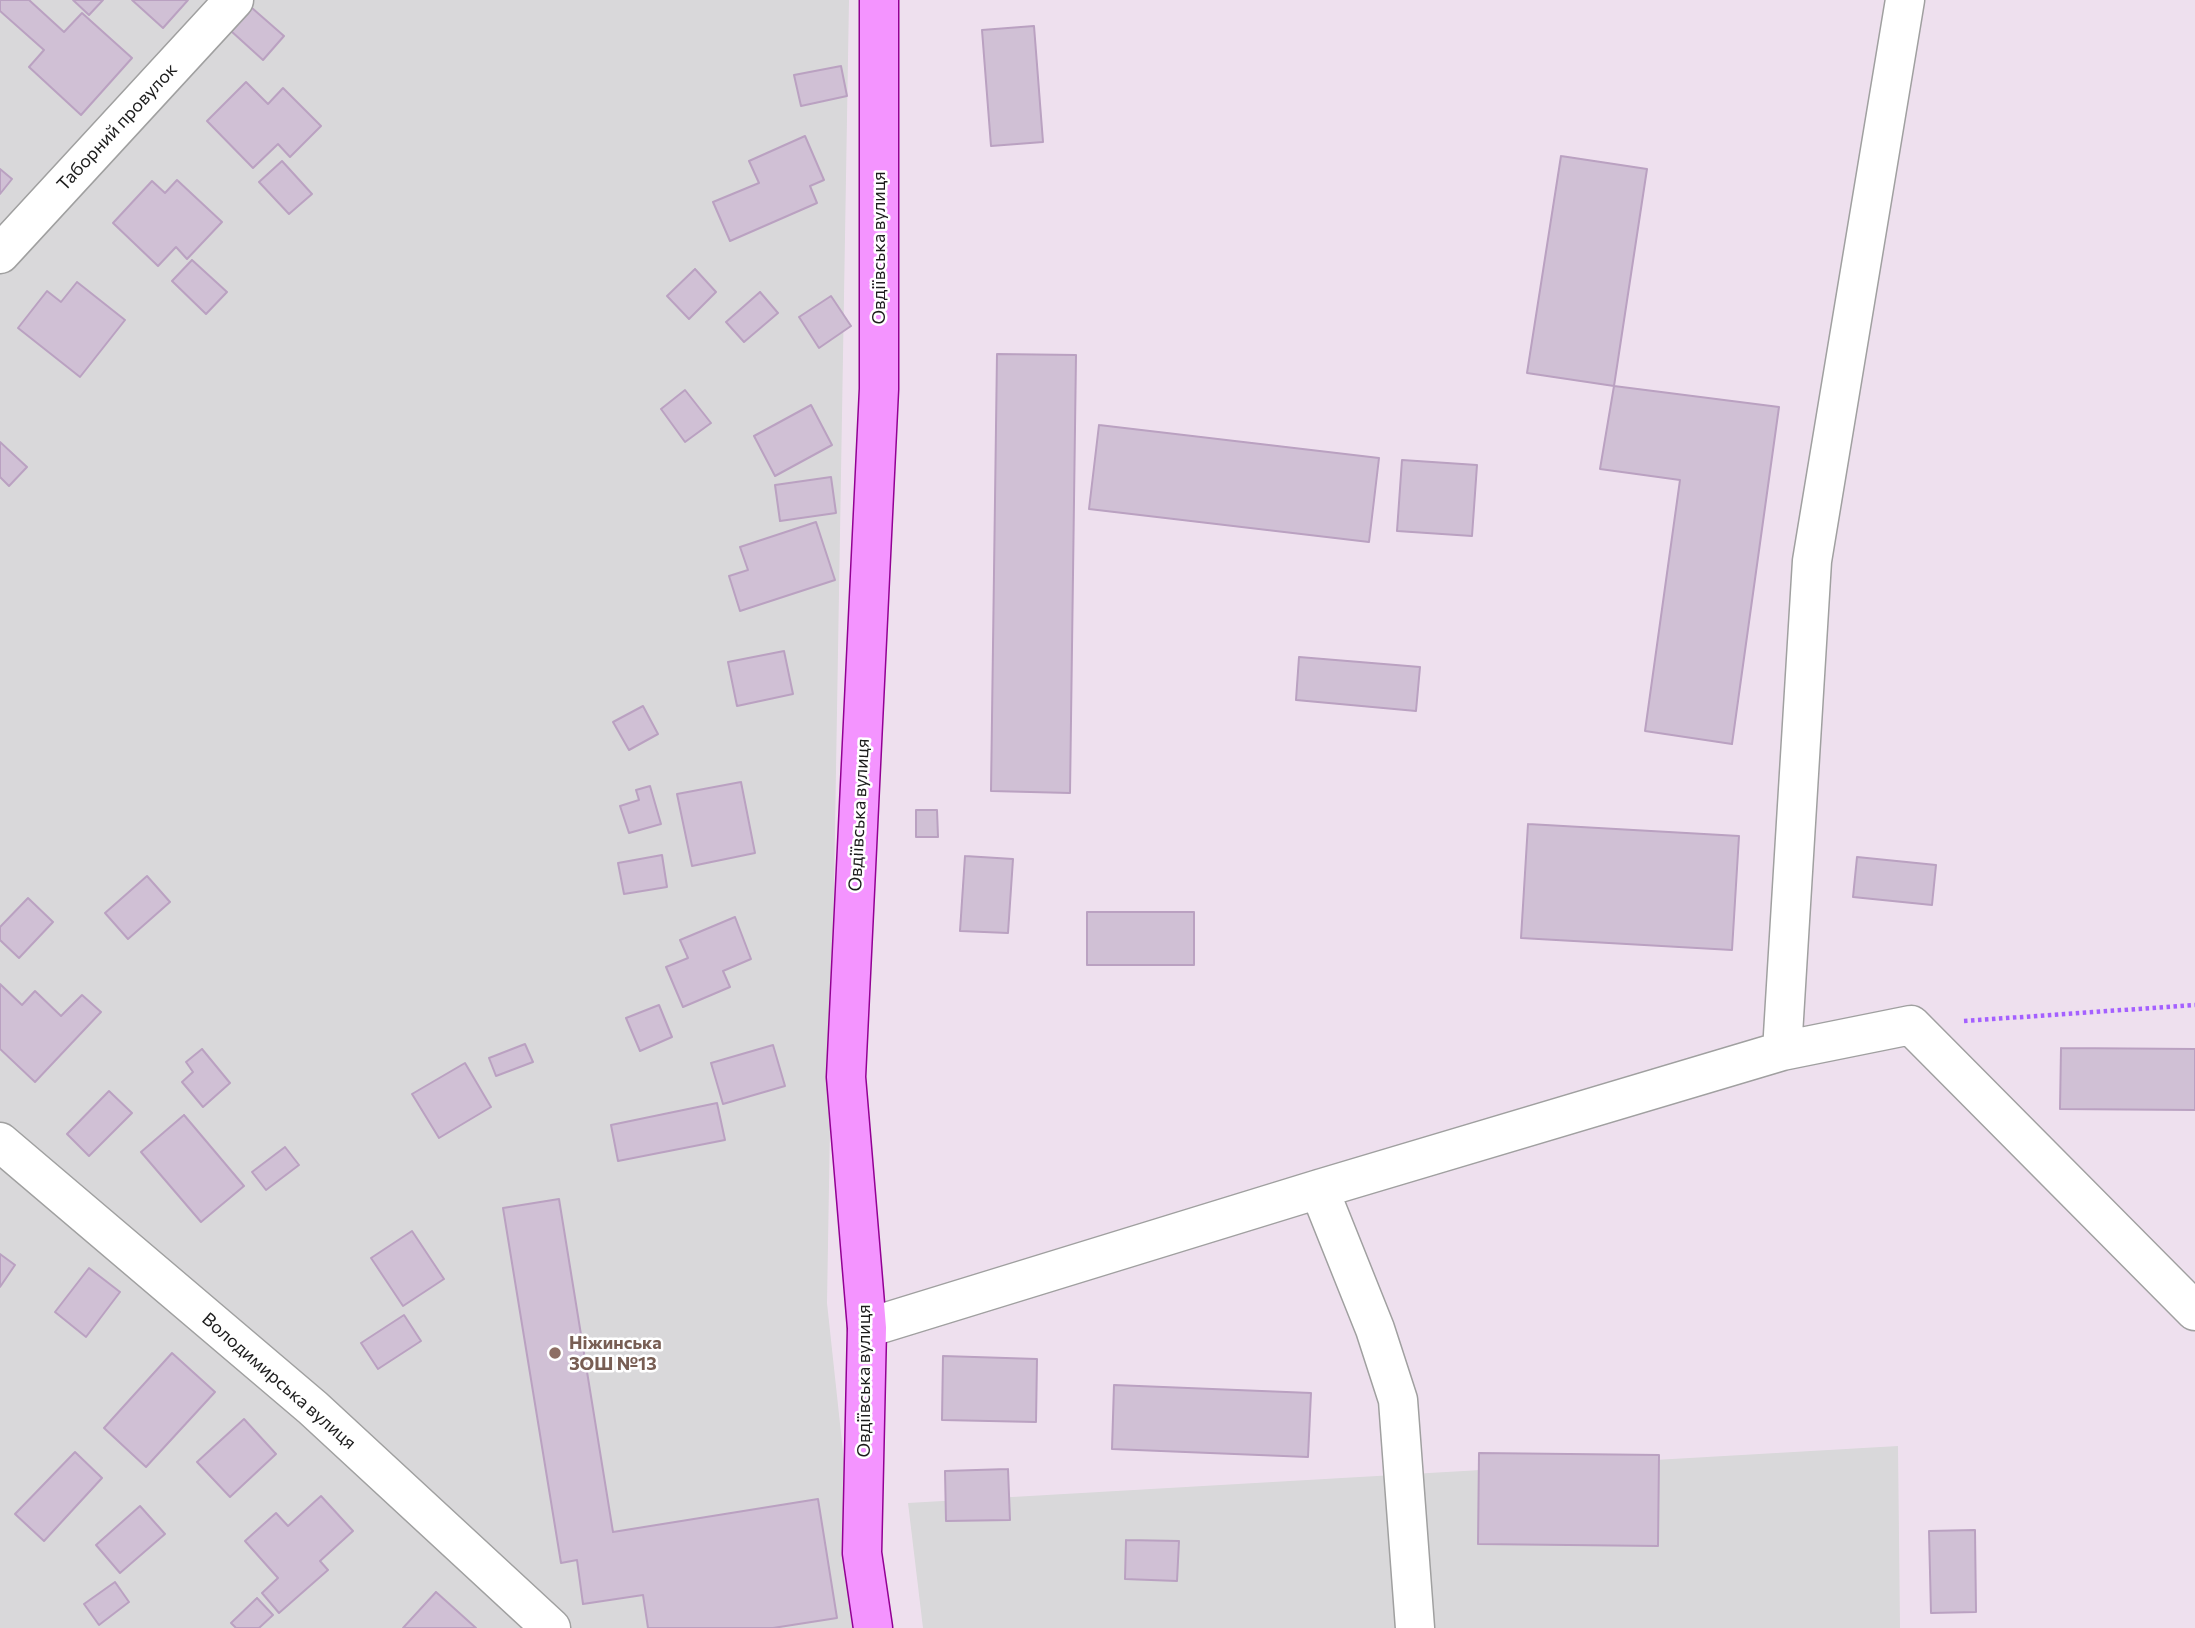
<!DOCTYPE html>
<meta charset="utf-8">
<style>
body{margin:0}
canvas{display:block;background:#eee0ee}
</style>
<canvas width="2195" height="1628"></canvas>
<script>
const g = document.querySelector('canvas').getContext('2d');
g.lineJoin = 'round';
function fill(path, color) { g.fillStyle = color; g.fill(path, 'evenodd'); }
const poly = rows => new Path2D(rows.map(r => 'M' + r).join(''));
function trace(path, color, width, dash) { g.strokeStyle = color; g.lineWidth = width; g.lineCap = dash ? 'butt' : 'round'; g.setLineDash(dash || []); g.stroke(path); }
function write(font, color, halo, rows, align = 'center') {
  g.font = font + ' Commissioner,sans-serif'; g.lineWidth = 5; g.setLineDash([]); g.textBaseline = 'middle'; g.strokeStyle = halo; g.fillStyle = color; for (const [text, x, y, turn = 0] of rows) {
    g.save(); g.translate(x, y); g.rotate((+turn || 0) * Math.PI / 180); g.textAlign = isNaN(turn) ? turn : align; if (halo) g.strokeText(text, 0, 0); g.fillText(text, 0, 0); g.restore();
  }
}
fill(poly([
 [0,0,849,0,827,1303,862,1628,0,1628],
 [1898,1446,1900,1628,923,1628,908,1503]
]), '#d9d8da');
const building = poly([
 [0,0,29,0,64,32,82,13,132,58,81,115,29,67,44,50,0,11,0,0],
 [73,0,103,0,89,15,73,0],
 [132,0,188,0,163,28,132,0],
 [252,8,284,36,263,60,231,31,252,8],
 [1034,26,1043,142,991,146,982,30,1034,26],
 [841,66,847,96,801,106,794,75,841,66],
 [246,82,268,104,283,88,321,126,290,157,278,144,253,168,207,121,246,82],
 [805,136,824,180,810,186,817,203,730,241,713,202,759,183,749,161,805,136],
 [1561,156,1647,169,1614,386,1527,373,1561,156],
 [282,161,312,194,289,214,259,182,282,161],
 [0,169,12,179,0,194,0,169],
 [177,180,222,222,187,259,176,247,158,266,113,223,152,181,165,193,177,180],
 [192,260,227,292,206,314,172,281,192,260],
 [695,269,716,292,689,319,667,296,695,269],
 [77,282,125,320,80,377,18,328,47,291,61,302,77,282],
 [760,292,778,313,744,342,726,322,760,292],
 [831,296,851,326,819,348,799,317,831,296],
 [997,354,1076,355,1070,793,991,791,997,354],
 [1614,386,1779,407,1732,744,1645,731,1680,480,1600,469,1614,386],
 [685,390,711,423,685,442,661,409,685,390],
 [811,405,832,445,775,476,754,436,811,405],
 [1099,425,1379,458,1369,542,1089,509,1099,425],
 [0,442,27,467,9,486,0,477,0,442],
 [1402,460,1477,465,1472,536,1397,531,1402,460],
 [831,477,836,513,780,521,775,485,831,477],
 [816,522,835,580,740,611,729,576,748,570,740,547,816,522],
 [784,651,793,694,737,706,728,662,784,651],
 [1299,657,1420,667,1416,711,1296,700,1299,657],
 [643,706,658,734,629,750,613,722,643,706],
 [741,782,755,853,692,866,677,794,741,782],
 [650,786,661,824,629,833,620,806,639,800,636,790,650,786],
 [916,810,937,810,938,837,916,837,916,810],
 [1528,824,1739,836,1732,950,1521,938,1528,824],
 [662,855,667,887,624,894,618,863,662,855],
 [965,856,1013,859,1008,933,960,931,965,856],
 [1857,857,1936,865,1932,905,1853,897,1857,857],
 [147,876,170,902,128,939,105,913,147,876],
 [28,898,53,922,19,958,0,940,0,927,28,898],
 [1087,912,1194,912,1194,965,1087,965,1087,912],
 [735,917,751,959,723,971,730,987,683,1007,666,967,688,958,680,940,735,917],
 [0,984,22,1005,35,991,61,1016,82,995,101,1012,35,1082,0,1049,0,984],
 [659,1005,672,1037,640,1051,626,1018,659,1005],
 [525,1044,533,1062,496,1076,489,1058,525,1044],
 [773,1045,785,1086,723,1104,711,1063,773,1045],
 [2061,1048,2195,1049,2195,1110,2060,1109,2061,1048],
 [202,1049,230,1083,203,1107,182,1082,193,1072,186,1062,202,1049],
 [465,1063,491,1107,439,1138,412,1094,465,1063],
 [109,1091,132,1113,89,1156,67,1134,109,1091],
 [717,1103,725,1140,618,1161,611,1125,717,1103],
 [184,1115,244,1186,201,1222,141,1152,184,1115],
 [285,1147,299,1165,266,1190,252,1172,285,1147],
 [559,1199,613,1532,818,1499,837,1618,773,1628,648,1628,643,1595,583,1604,577,1560,561,1563,503,1208,559,1199],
 [412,1231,444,1279,403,1306,371,1258,412,1231],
 [0,1254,15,1265,0,1287,0,1254],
 [89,1268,120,1292,86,1337,55,1312,89,1268],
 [404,1315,421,1341,378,1369,361,1343,404,1315],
 [172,1353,215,1392,146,1467,104,1428,172,1353],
 [943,1356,1037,1359,1036,1422,942,1420,943,1356],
 [1114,1385,1311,1393,1308,1457,1112,1449,1114,1385],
 [244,1419,276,1454,230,1497,197,1462,244,1419],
 [75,1452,102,1478,44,1541,15,1514,75,1452],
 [1479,1453,1659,1455,1658,1546,1478,1544,1479,1453],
 [1008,1469,1010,1520,946,1521,945,1471,1008,1469],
 [321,1496,353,1531,320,1561,328,1570,279,1613,262,1593,278,1578,245,1541,276,1513,288,1526,321,1496],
 [140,1506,165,1534,120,1573,96,1545,140,1506],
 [1975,1530,1976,1612,1931,1613,1929,1531,1975,1530],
 [1126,1540,1179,1541,1177,1581,1125,1579,1126,1540],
 [115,1582,129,1602,99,1625,84,1604,115,1582],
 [436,1592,476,1628,403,1628,436,1592],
 [257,1598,273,1615,259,1628,236,1628,231,1623,257,1598]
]);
fill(building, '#d0c0d5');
trace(building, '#baa1c1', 2);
const minor = poly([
 [0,254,234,0],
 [1782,1051,1812,561,1905,0],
 [0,1142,313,1408,551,1628],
 [1319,1189,1375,1329,1398,1400,1415,1628],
 [867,1328,1319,1189,1782,1051,1911,1025,2195,1311]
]);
const major = poly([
 [873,1628,862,1553,867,1328,846,1077,879,389,879,0]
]);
trace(minor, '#a0a0a0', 41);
trace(major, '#920093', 41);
trace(poly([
 [1964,1021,2195,1005]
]), '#a460ff', 4.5, [3.5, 3.5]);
trace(minor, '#fff', 38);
trace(major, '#f494ff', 38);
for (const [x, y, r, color] of [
 [555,1353,7,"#8d6e63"]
]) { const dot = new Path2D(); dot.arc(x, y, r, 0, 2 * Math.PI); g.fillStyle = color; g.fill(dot); trace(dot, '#fff', 2.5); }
write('18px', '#1c1c1c', '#fff', [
 ["Таборний провулок",117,127,-47],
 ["Овдіївська вулиця",879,248,-90],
 ["Овдіївська вулиця",859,815,-87],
 ["Володимирська вулиця",279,1381,41],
 ["Овдіївська вулиця",864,1381,-90]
]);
write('bold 18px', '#785e54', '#fff', [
 ["Ніжинська",569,1343],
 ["ЗОШ №13",569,1364]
], 'left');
</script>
